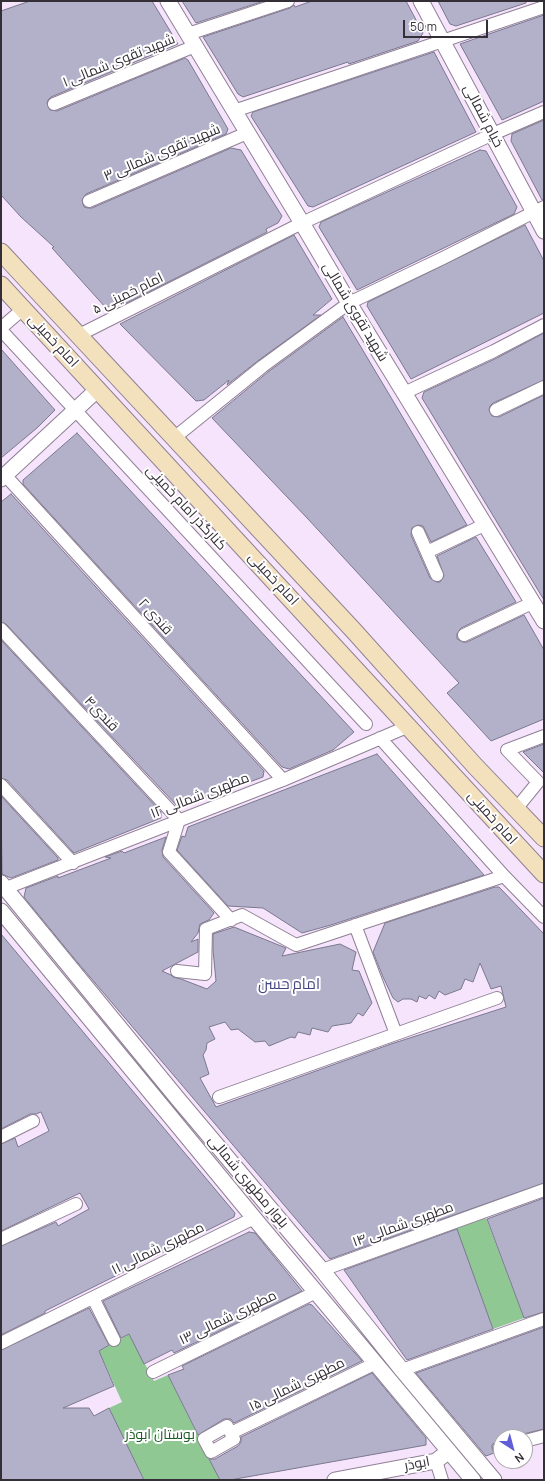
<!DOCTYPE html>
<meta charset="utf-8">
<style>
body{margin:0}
#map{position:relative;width:545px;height:1481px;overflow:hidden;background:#f5e4fb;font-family:Manrope,sans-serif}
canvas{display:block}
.frame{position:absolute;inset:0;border:2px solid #342e36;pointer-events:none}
.north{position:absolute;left:493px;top:1429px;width:40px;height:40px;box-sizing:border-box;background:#fff;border:1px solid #aeabaf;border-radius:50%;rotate:144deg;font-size:11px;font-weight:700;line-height:16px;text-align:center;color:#342e36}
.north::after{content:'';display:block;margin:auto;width:14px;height:18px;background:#615fd7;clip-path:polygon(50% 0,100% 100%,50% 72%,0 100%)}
.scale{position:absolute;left:403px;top:20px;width:85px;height:18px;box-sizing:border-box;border:2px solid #342e36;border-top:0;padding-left:5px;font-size:12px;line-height:14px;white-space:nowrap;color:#342e36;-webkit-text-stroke:3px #fff;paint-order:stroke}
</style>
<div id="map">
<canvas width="545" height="1481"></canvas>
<div class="frame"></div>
<div class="north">N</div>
<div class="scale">50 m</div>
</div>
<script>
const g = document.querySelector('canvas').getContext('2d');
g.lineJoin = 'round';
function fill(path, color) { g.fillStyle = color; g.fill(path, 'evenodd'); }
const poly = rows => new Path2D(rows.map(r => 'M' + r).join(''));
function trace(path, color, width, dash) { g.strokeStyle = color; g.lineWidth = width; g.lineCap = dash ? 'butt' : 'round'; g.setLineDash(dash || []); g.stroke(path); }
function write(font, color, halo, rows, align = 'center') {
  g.font = font + ' Manrope,Cairo,sans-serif'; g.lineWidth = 4; g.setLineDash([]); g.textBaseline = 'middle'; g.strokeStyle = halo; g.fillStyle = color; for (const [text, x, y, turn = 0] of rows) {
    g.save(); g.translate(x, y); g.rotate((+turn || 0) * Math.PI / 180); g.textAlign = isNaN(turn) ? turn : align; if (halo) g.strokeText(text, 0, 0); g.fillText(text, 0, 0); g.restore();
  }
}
fill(poly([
 [486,1218,524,1318,493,1329,456,1228],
 [129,1334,154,1381,168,1375,220,1480,144,1480,109,1408,122,1402,99,1351]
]), '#90c894');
const building = poly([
 [30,1,152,1,178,44,51,97,48,100,47,103,50,110,57,111,185,58,188,60,228,129,226,134,86,194,82,200,84,207,88,208,92,208,231,148,241,150,261,183,282,216,278,223,266,229,267,232,121,306,121,300,106,308,52,248,54,247,21,217,1,195,1,11,30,1],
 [182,1,264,1,196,23,182,1],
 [312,1,406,1,423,33,418,41,349,64,348,62,243,97,238,94,203,37,290,8,294,5,295,7,312,1],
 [438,1,526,1,526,3,456,26,450,24,438,1],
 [544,15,544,101,502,120,460,44,544,15],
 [434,52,476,132,313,207,308,206,251,116,253,112,434,52],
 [544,120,544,200,542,200,511,141,512,134,544,120],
 [480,150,486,151,517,207,514,214,357,290,319,227,321,222,480,150],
 [525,225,544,261,544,313,411,379,367,306,368,302,525,225],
 [294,235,332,299,313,315,321,315,259,360,227,385,229,380,204,400,196,401,120,324,294,235],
 [343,317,467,525,431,542,423,526,418,525,412,528,411,535,430,578,437,582,440,582,444,576,437,556,476,537,516,602,461,628,457,634,457,639,463,642,467,642,524,615,544,650,544,719,491,741,447,693,459,683,308,519,212,418,268,372,343,317],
 [544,333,544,380,493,403,490,406,489,410,492,416,499,417,544,395,544,600,422,398,424,392,497,358,544,333],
 [1,349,55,410,37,428,1,458,1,349],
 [77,433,354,732,333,750,289,769,282,767,23,484,23,480,77,433],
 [11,494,264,771,263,777,179,808,6,624,1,622,1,502,11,494],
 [1,640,161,812,161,818,74,853,7,780,1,778,1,640],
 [544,744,544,773,523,752,544,744],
 [377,754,484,875,331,925,302,933,263,908,228,906,177,850,182,836,185,837,188,827,377,754],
 [1,796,58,858,58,860,11,878,2,874,1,796],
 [166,837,162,850,163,857,214,913,209,920,200,924,198,933,191,942,198,939,198,952,162,971,171,975,173,977,181,979,207,989,216,981,213,950,213,934,234,927,286,948,282,956,340,944,356,952,352,970,359,971,372,1003,363,1016,358,1013,351,1023,332,1026,328,1032,312,1028,310,1035,298,1032,295,1038,291,1037,269,1046,265,1041,255,1042,238,1029,231,1030,225,1022,209,1027,215,1039,207,1043,206,1050,203,1055,209,1074,200,1078,216,1107,391,1044,506,1007,501,986,491,989,480,963,473,982,465,979,461,989,445,995,439,991,435,999,429,995,426,999,419,996,417,1002,411,999,403,999,398,1002,393,998,383,977,373,952,385,923,495,887,499,887,544,934,544,1183,330,1259,73,957,24,897,26,888,58,876,58,878,111,858,105,857,122,851,124,853,166,837],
 [1,934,235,1213,234,1217,45,1311,45,1313,1,1335,1,1246,56,1222,58,1226,89,1209,80,1193,1,1231,1,1144,15,1138,18,1147,49,1131,41,1112,36,1114,30,1114,1,1129,1,934],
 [544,1198,544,1312,524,1318,487,1219,544,1198],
 [457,1229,493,1329,407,1360,344,1270,457,1229],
 [249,1232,255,1233,302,1291,174,1353,172,1350,144,1364,129,1334,121,1338,103,1301,249,1232],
 [309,1304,312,1305,362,1361,234,1423,231,1419,224,1419,198,1435,168,1375,184,1369,182,1366,309,1304],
 [89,1308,109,1345,99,1351,114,1386,63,1408,89,1408,94,1416,109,1408,144,1480,1,1480,1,1350,89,1308],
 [544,1327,544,1429,523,1434,519,1437,501,1437,501,1440,496,1441,492,1445,492,1448,494,1453,486,1456,416,1373,544,1327],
 [372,1373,426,1438,426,1445,230,1480,220,1480,209,1459,215,1459,238,1446,241,1442,241,1437,372,1373]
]);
fill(building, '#b3b1ca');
trace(building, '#7a788f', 1);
const minor = poly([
 [188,34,288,1],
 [54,104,195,46],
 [234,111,544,7],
 [89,201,247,133],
 [1,328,23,309],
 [1,330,366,724],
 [79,335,302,223,493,134,544,112],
 [404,393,494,351,544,325],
 [496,410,544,387],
 [174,438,263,366,349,303,443,258,544,207],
 [5,475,283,780],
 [418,532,437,575],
 [427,552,484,525],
 [1,629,179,820,169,852,231,920],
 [464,635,532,603],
 [380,738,504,876,544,917],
 [1,785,73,863],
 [516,809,538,782,507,750,544,736],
 [1,890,283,780,409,726],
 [355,925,396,1034],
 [177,971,205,974,206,929,242,915,296,945,504,876],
 [219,1097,497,998],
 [1,1137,33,1121],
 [1,1239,76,1204],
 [322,1270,544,1190],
 [93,1298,114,1340],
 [1,1343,254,1218],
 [402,1370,544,1319],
 [153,1372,316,1292],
 [227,1426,234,1439,211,1452,204,1439,227,1426],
 [231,1433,376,1363],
 [525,1441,544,1436],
 [499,1448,501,1448],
 [436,1461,442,1480]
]);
const tertiary = poly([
 [168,1,302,223,349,303,544,621],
 [421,1,544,231],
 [1,479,98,389],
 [1,883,178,1099,322,1270,402,1370,494,1480],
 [1,911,254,1218,473,1480],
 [335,1480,436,1461,449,1451]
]);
const secondary = poly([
 [1,252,354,631,475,766,544,838],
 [1,285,544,874]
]);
trace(minor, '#908195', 14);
trace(tertiary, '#908195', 17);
trace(secondary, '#908195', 19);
trace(minor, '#fff', 12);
trace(tertiary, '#fff', 15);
trace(secondary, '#f2e1bc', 17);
write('14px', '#342e36', '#fff', [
 ["شهید تقوی شمالی ۱",119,61,-22],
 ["خیام شمالی",483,116,62],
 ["شهید تقوی شمالی ۳",162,153,-23],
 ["امام خمینی ۵",128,294,-26],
 ["شهید تقوی شمالی",355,312,59],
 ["امام خمینی",53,341,47],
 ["کنارگذر امام خمینی",186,508,47],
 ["امام خمینی",273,579,47],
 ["قندی ۲",155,617,48],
 ["قندی۴",101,714,47],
 ["مطهری شمالی ۱۲",200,796,-21],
 ["امام خمینی",492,818,48],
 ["بلوار مطهری شمالی",248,1182,50],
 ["مطهری شمالی ۱۴",403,1225,-20],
 ["مطهری شمالی ۱۱",158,1249,-26],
 ["مطهری شمالی ۱۳",228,1318,-26],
 ["مطهری شمالی ۱۵",297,1385,-26],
 ["ابوذر",417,1464,-11]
]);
write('14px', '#1c5b27', '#fff', [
 ["بوستان ابوذر",160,1435]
]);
write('15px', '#434582', '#fff', [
 ["امام حسن",289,985]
]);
</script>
